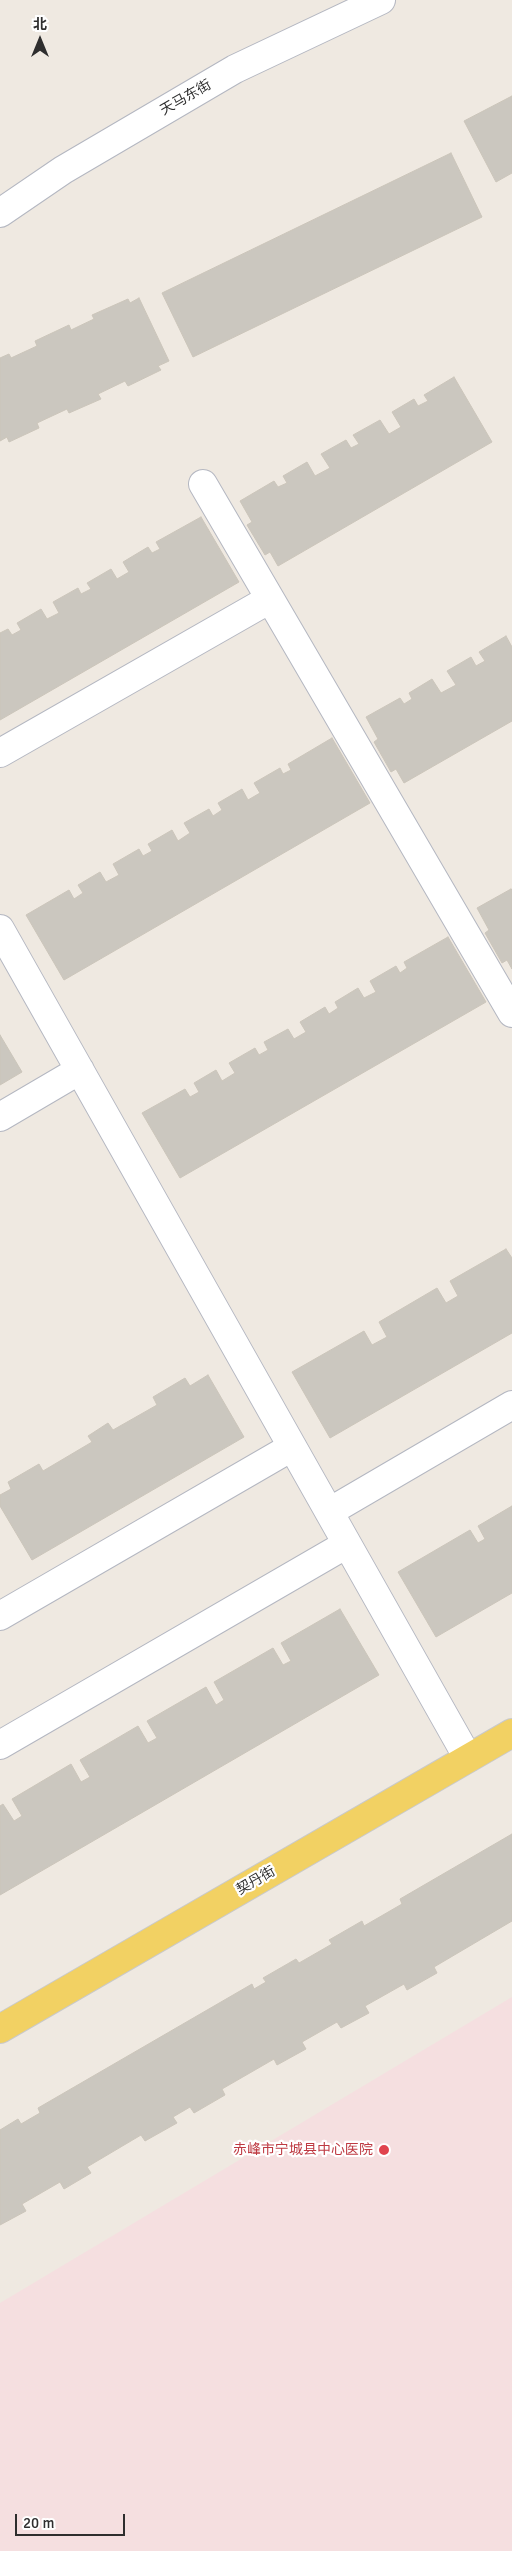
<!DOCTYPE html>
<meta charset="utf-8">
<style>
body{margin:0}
#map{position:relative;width:512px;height:2551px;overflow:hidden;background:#efe9e1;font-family:Signika,"Noto Sans SC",sans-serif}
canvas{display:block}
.north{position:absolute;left:15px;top:15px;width:50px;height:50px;-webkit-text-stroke:4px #fff;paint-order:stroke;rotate:0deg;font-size:14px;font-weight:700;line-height:20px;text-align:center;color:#2e2e2e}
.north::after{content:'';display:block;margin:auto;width:18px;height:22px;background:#2e2e2e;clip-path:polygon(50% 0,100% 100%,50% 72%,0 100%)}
.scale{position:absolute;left:15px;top:2514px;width:110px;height:22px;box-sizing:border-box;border:2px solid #2e2e2e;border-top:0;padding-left:6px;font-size:15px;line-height:18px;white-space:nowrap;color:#2e2e2e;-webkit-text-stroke:4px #fff;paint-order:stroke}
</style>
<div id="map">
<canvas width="512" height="2551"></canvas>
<div class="north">北</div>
<div class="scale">20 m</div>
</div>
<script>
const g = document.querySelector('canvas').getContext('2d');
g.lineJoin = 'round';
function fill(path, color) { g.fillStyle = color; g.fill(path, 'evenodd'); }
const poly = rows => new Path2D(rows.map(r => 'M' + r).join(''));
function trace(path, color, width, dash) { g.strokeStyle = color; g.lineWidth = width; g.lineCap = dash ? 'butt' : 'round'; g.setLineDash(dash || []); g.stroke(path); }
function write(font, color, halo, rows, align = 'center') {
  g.font = font + ' Signika,"Noto Sans SC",sans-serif'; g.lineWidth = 4.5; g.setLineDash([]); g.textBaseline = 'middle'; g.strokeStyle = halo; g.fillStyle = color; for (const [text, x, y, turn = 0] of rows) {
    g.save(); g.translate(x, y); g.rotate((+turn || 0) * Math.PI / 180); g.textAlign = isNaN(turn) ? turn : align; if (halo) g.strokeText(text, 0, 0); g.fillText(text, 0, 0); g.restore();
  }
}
fill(poly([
 [512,1997,512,2551,0,2551,0,2303]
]), '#f5dfe0');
const building = poly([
 [512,96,512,173,496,182,464,121,512,96],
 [451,153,482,217,193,357,162,293,451,153],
 [139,298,169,361,158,366,161,370,128,386,125,381,98,394,101,399,69,413,67,409,37,423,39,428,9,442,7,437,0,441,0,358,9,354,11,358,37,346,35,341,69,325,71,330,94,319,92,315,128,299,130,303,139,298],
 [454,377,492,442,278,566,270,552,265,555,247,525,252,522,240,501,274,481,278,487,287,483,283,476,307,462,315,476,330,468,321,454,346,440,351,448,359,444,353,435,380,420,389,434,401,427,392,412,414,399,418,406,428,401,424,395,454,377],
 [201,517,239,582,0,720,0,633,8,629,12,635,21,630,17,623,41,609,47,619,59,613,53,602,78,588,81,594,91,589,87,583,111,569,117,579,129,572,123,562,148,547,152,553,160,549,156,542,201,517],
 [506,636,512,647,512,721,404,783,396,769,391,772,374,742,378,739,366,717,400,698,404,704,412,699,409,693,432,679,441,693,456,685,447,671,471,657,476,666,485,661,479,652,506,636],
 [332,738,370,803,64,980,26,915,69,890,74,899,83,893,78,885,100,872,106,882,119,875,113,864,139,849,143,856,152,851,148,844,172,830,178,841,190,833,184,823,209,809,213,816,222,810,218,803,242,789,248,800,260,793,254,783,280,768,283,774,291,770,288,764,332,738],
 [511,889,512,890,512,969,507,960,502,963,485,933,489,930,477,908,511,889],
 [448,937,486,1002,180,1178,142,1113,185,1089,190,1097,199,1092,194,1083,216,1070,222,1081,235,1073,229,1063,255,1048,259,1055,268,1050,264,1042,288,1029,294,1039,306,1032,300,1022,325,1007,329,1014,338,1008,335,1002,358,988,364,998,376,992,370,981,396,966,400,973,407,968,404,962,448,937],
 [0,1035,22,1072,0,1085,0,1035],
 [506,1249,512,1258,512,1333,330,1438,292,1372,364,1331,372,1345,387,1337,379,1322,437,1288,446,1303,458,1296,450,1281,506,1249],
 [208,1375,244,1437,32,1560,0,1506,0,1495,11,1489,8,1482,39,1464,43,1471,92,1442,88,1436,108,1423,113,1430,157,1405,153,1397,185,1378,190,1386,208,1375],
 [512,1506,512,1593,436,1637,398,1572,470,1530,478,1543,485,1539,478,1526,512,1506],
 [340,1609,379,1675,0,1895,0,1806,3,1804,14,1821,22,1816,12,1799,71,1764,81,1782,90,1777,80,1760,138,1726,148,1743,157,1738,147,1721,206,1687,216,1705,224,1700,214,1682,273,1648,283,1665,291,1661,281,1643,340,1609],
 [512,1834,512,1921,434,1967,437,1973,407,1990,404,1984,365,2006,369,2013,341,2028,337,2022,302,2042,306,2049,277,2065,274,2059,222,2089,225,2095,194,2113,190,2107,173,2117,177,2123,145,2141,141,2135,87,2167,91,2173,64,2189,60,2182,22,2204,26,2211,0,2225,0,2130,18,2119,21,2124,40,2113,38,2108,252,1984,254,1989,266,1982,263,1978,296,1959,299,1963,332,1944,329,1940,362,1921,364,1926,402,1904,400,1899,512,1834]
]);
fill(building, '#cbc7bf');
trace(building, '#cbc5ba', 1);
const minor = poly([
 [0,213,63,170,235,69,381,0],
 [203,484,512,1013],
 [0,753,270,599],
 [0,929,468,1758],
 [0,1117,80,1070],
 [329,1512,512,1405],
 [0,1616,292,1447],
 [0,1745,347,1544]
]);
const major = poly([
 [0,2029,512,1733]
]);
trace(minor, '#b4b7c1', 30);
trace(major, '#c9c9c9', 30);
trace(minor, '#fff', 28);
trace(major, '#f2d163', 28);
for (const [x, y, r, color] of [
 [384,2150,6,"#e0444e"]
]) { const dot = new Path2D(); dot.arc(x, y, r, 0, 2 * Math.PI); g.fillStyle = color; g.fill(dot); trace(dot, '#fff', 2); }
write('14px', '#2e2e2e', '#fff', [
 ["天马东街",186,98,-30],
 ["契丹街",256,1881,-30]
]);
write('14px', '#be3a42', '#fff', [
 ["赤峰市宁城县中心医院",373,2150]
], 'right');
</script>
